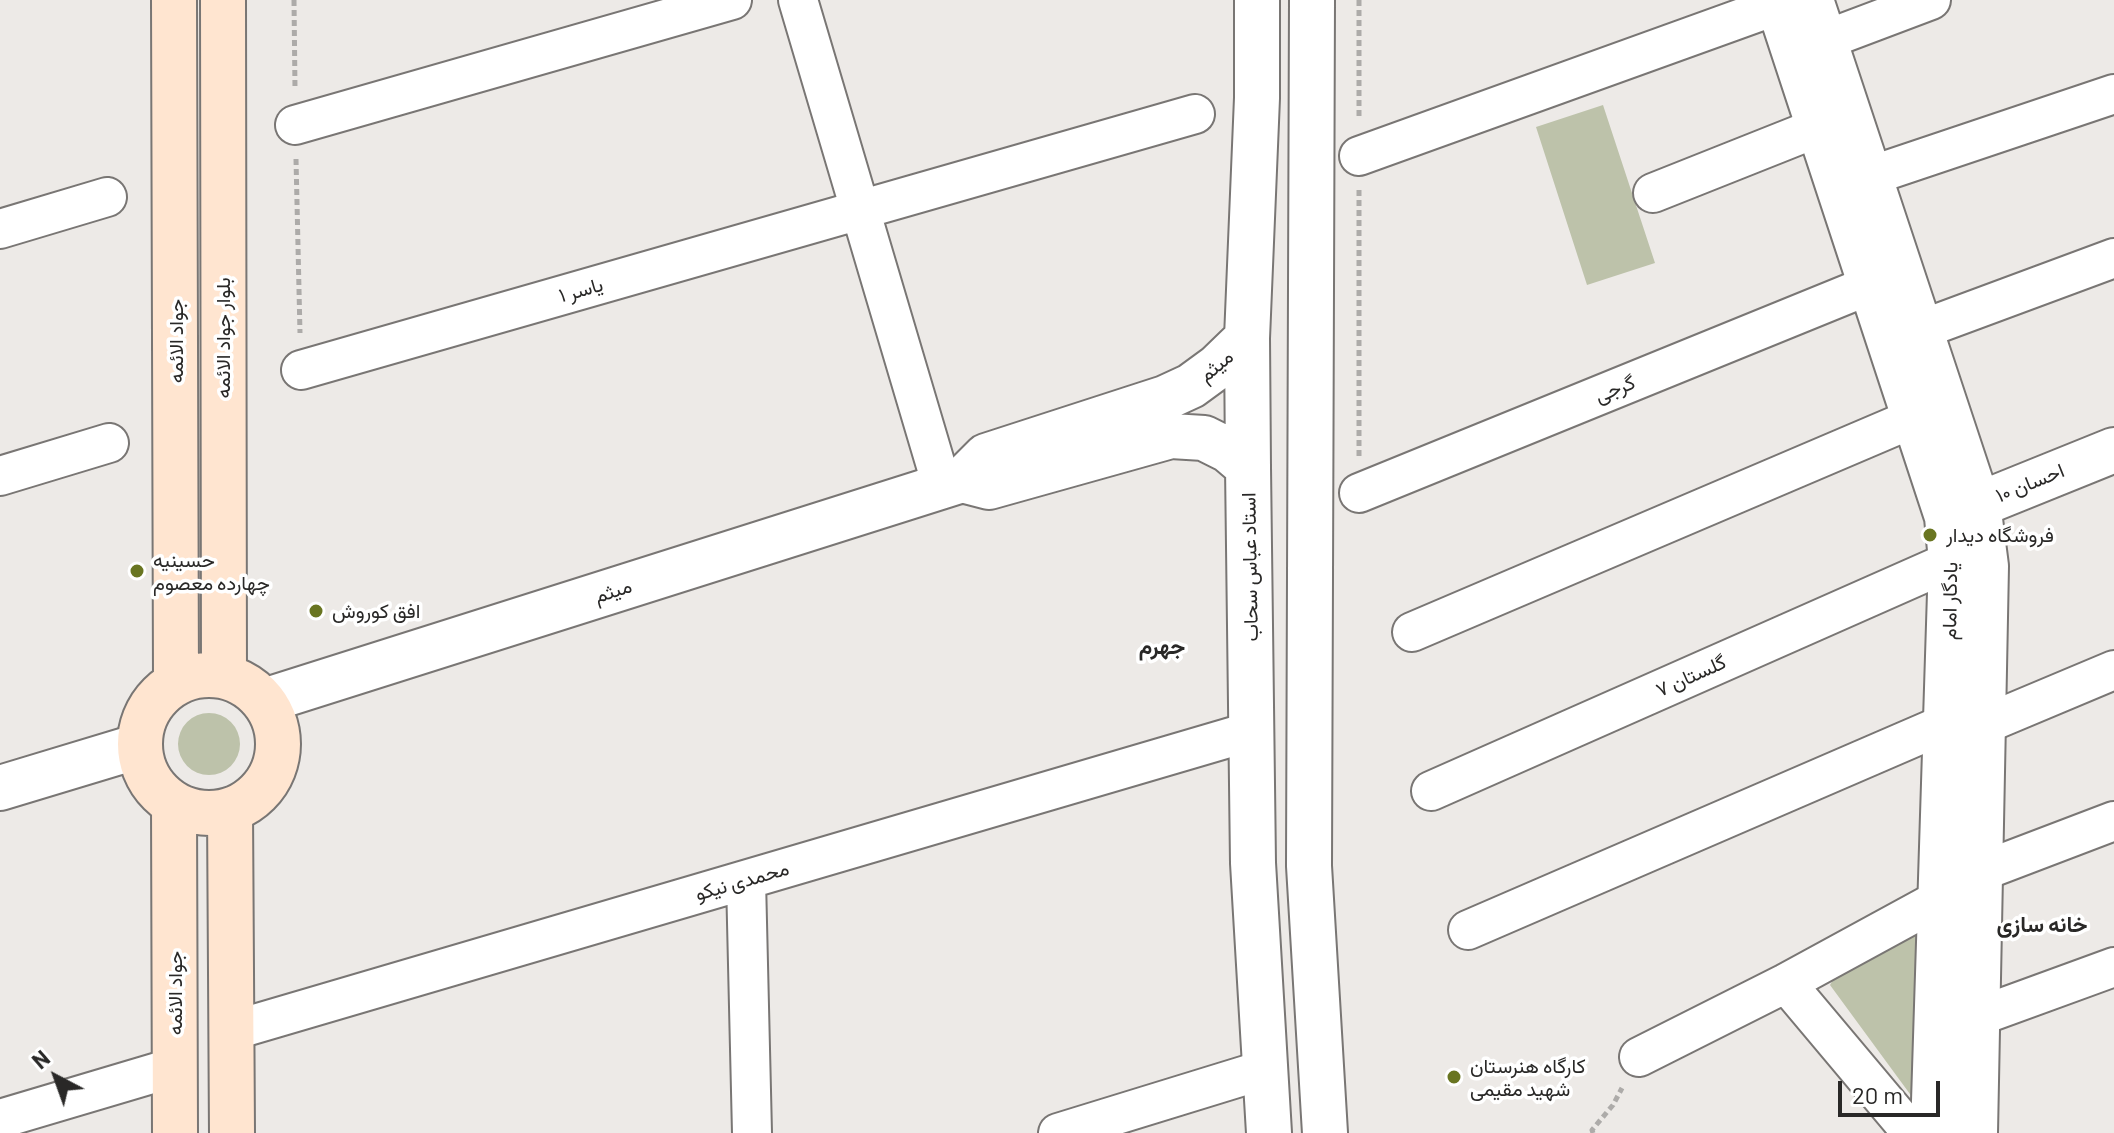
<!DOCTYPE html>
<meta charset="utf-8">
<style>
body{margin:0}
#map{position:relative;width:2114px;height:1133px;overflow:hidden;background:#edeae7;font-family:Barlow,sans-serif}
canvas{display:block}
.north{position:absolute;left:16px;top:1037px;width:80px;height:80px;-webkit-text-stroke:6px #fff;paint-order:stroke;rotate:319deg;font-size:22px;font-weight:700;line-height:32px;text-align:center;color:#292827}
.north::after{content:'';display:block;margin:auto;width:28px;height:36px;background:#292827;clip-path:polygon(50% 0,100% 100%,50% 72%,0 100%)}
.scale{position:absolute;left:1838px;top:1081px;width:102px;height:36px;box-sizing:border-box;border:4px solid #292827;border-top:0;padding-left:10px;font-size:24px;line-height:28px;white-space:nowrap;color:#292827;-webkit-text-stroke:6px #fff;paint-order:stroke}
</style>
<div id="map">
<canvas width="2114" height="1133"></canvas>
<div class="north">N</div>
<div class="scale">20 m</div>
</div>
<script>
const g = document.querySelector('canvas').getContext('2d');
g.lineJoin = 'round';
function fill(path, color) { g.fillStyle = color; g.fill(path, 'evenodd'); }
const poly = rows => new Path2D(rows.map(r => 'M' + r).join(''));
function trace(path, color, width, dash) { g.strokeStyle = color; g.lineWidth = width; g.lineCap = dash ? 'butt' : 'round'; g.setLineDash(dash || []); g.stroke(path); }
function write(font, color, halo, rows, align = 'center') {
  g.font = font + ' Barlow,Vazirmatn,sans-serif'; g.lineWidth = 7; g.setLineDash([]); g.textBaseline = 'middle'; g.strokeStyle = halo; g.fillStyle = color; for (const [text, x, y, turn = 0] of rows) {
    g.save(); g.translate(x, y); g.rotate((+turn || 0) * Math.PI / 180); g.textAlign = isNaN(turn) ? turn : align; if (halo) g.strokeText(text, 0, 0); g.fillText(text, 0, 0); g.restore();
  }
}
fill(poly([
 [1603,105,1655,263,1587,285,1536,127],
 '178 744a31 31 0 1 1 62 0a31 31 0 1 1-62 0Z',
 [1924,925,1918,1105,1830,985,1838,971]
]), '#bdc2aa');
const minor = poly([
 [798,0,942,486],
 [1825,40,1931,0],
 [295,125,732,0],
 [1359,156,1778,5],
 [1870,176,2114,94],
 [1653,193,1819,127],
 [0,229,107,197],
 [1920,330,2114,258],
 [301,370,1195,114],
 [0,476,109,443],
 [1359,493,1870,285],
 [1412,632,1914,418],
 [1983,725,2114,670],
 [1431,791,1951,561],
 [1980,872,2114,821],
 [746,880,752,1133],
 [1468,930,1947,723],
 [1786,983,1912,1133],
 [1977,1017,2114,967],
 [231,1031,1252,731],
 [1639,1057,1786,983,1942,898],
 [0,1119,175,1067],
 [1058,1133,1266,1069]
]);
const tertiary = poly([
 [1257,0,1257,98,1247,338,1248,467,1253,863,1269,1133],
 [1312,0,1309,866,1325,1133],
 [1777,0,1947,517,1951,561,1933,1133],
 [1811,0,1978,504,1986,566,1975,1133],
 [962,480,989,487,1171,436,1204,438,1228,450,1248,467],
 [1953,515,2114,450],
 [264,701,962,480,986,456,1165,398,1191,386,1217,367,1247,338],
 [0,788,139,746]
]);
const secondary = poly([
 [174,0,176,682],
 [223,0,224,676],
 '140 744a69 69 0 1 1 138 0a69 69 0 1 1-138 0Z',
 [174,804,175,1133],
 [230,810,232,1133]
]);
trace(minor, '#797674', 42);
trace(tertiary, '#797674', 48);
trace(secondary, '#797674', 48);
trace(poly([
 [294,0,295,89],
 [1359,0,1359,120],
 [296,159,300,333],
 [1359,190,1359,456],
 [1593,1133,1592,1130,1613,1105,1622,1088]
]), '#adaba9', 5, [6, 4]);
trace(minor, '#fff', 38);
trace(tertiary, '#fff', 44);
trace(secondary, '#ffe5d0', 44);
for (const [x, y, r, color] of [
 [1930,535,8,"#697521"],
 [137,571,8,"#697521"],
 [316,611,8,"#697521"],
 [1454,1077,8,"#697521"]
]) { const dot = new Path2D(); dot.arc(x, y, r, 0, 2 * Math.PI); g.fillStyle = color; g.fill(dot); trace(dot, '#fff', 3); }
write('20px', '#292827', '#fff', [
 ["یاسر ۱",581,290,-16],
 ["بلوار جواد الائمه",223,338,-90],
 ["جواد الائمه",176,341,-90],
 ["میثم",1216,366,-40],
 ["گرجی",1615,389,-22],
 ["احسان ۱۰",2030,483,-22],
 ["استاد عباس سحاب",1250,567,-91],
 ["میثم",613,591,-18],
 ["یادگار امام",1950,601,-89],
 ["گلستان ۷",1691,676,-24],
 ["محمدی نیکو",742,881,-16],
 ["جواد الائمه",175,993,-90]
]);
write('20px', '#292827', '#fff', [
 ["فروشگاه دیدار",1946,535],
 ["حسینیه",153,560],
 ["چهارده معصوم",153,583],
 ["افق کوروش",332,611],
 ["کارگاه هنرستان",1470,1066],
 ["شهید مقیمی",1470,1089]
], 'left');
write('bold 22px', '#292827', '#fff', [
 ["جهرم",1162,647],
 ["خانه سازی",2042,925]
]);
</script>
